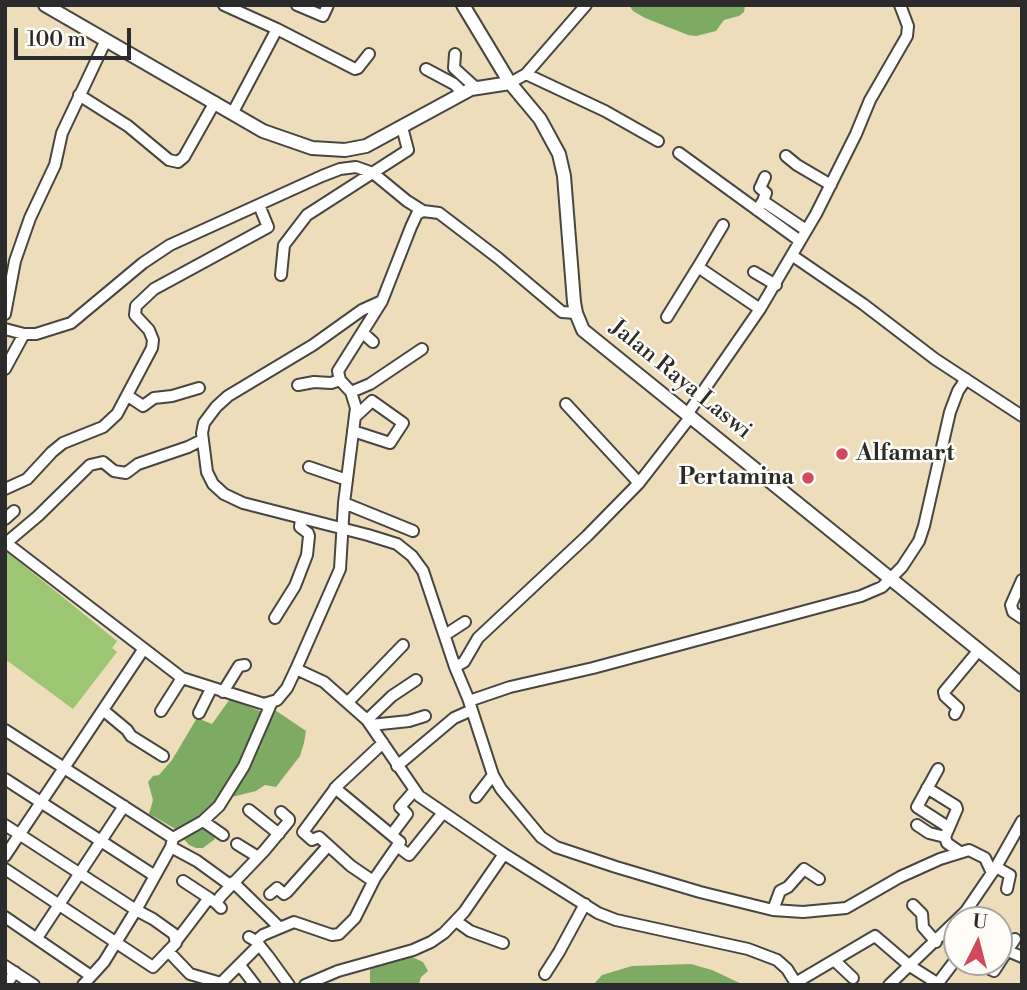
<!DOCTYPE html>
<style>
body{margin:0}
#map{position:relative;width:1027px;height:990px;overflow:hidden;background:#edb;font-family:"Libre Bodoni",serif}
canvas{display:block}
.frame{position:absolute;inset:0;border:7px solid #2b2b2b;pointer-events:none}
.north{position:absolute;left:943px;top:906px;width:70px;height:70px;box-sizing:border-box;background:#fdfcf7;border:2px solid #a9a8a5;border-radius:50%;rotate:6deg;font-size:19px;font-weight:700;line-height:28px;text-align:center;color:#2b2b2b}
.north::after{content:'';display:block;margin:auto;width:24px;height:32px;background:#d1495b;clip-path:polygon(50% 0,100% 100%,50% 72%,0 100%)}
.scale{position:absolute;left:14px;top:28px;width:117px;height:32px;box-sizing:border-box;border:4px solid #2b2b2b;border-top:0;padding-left:9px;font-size:21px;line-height:24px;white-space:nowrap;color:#2b2b2b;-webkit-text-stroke:5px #fdfcf7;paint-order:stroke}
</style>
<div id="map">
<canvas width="1027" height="990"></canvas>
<div class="frame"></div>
<div class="north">U</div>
<div class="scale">100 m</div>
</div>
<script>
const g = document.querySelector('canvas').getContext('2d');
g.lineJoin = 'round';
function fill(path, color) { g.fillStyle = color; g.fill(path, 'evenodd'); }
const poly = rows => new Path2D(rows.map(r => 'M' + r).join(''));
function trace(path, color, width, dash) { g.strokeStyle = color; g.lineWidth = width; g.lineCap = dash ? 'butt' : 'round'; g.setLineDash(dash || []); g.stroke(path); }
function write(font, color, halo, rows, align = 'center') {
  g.font = font + ' "Libre Bodoni",serif'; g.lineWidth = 5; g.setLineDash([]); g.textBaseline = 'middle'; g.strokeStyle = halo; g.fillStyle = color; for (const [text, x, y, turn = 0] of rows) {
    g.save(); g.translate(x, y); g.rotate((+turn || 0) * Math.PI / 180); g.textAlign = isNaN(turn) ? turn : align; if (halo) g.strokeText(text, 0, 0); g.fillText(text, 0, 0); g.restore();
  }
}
fill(poly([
 [7,552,117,641,112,648,117,652,73,709,5,659,5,555]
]), '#9cc672');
fill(poly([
 [629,5,745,5,744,12,739,16,724,20,716,31,696,36,688,35,645,18,633,11],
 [230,699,267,714,275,710,306,731,304,743,300,756,276,787,265,785,256,791,232,797,210,823,215,839,203,848,196,848,189,845,174,828,149,814,153,800,148,782,153,776,159,775,172,760,197,718,212,724],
 [402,952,423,962,428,971,421,977,419,984,370,985,370,970,378,963],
 [691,964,712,970,744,985,593,985,602,975,632,966]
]), '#7dab64');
const minor = poly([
 [224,5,277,29,233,112],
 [297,5,323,16,328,5],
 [277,29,355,69,358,68,369,54],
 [455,54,454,68,476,88],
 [426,69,454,84,463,93],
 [526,74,605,111,658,141],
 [510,83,526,74,586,5],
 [79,95,128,126,169,160,178,162,184,157,215,102],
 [679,153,800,241],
 [786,156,797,165,831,185],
 [763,201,766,193,760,188,765,177],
 [757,210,763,201,806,230],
 [793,256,863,304,935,359,1022,416],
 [698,267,723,225],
 [754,272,776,285],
 [281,275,284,245,307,215,408,150,402,127],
 [382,301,362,310,313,345,228,396,216,407,204,423,202,433,207,472,213,484,224,494,243,503,368,535,397,544,412,556,423,571,455,667,468,698,493,775,501,789,541,837,556,847,616,867,700,892,773,910,803,912,846,908,900,877,940,859,969,850,985,858,992,873],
 [5,314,15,261,30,218,55,165,62,133,106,40],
 [667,317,698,267,760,309],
 [5,329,24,334,36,334,71,323,143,263,170,245,322,176,340,169,356,167,373,173,407,201,423,211,439,213,498,258,562,312,576,313],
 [363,333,373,342],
 [5,369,24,334],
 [298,385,314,382,331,383,340,380],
 [351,392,370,384,422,349],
 [128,396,143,406,154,398,172,396,199,388],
 [566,404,639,483],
 [688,413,760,309,816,214,856,134,870,100,907,36,908,26,900,5],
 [353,431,390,443,403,423,372,401,355,417],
 [309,467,347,480],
 [5,489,27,479,52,452,63,443,103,427,117,414,152,348,153,340,149,330,135,315,136,306,154,289,268,227,259,205],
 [344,503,413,531],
 [5,519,14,511],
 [5,542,182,678,264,704,277,700,287,688,296,669,340,569,344,503,356,408,351,392,340,380,338,371,382,301,411,227,417,214,423,211],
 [6,543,38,516,90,465,103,462,114,471,126,473,138,464,188,447,202,440],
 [1022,580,1011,605,1013,612,1022,618],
 [275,618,295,586,307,555,309,536,308,533,300,527,301,518],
 [445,635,465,622],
 [455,667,464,662,478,638,587,536,639,483,691,416],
 [296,669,324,682,367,720,419,796,504,854,598,913,616,920,748,949,777,960,787,969,797,985],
 [223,692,239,666,245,665],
 [349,701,403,645],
 [469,701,510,687,593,668,861,596,882,587,902,567,919,541,924,526,950,412,958,391,966,379],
 [103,710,127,730,131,736,163,756],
 [161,711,182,678],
 [199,713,211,689],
 [955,714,958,708,945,696,944,692,979,650],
 [367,720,392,696,416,680],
 [371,725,409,721,425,716],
 [5,730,173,838],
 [397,766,454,718,472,710],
 [938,769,917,807,948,827],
 [5,779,155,876],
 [927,788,956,806,957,809,945,837,947,843,960,852],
 [476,797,493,775],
 [249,810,279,834],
 [203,821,223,835],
 [5,825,136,910,153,919,174,934,176,943,153,967,5,869],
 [917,825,929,833,945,837],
 [392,834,407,814,400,807,414,791],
 [237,844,258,857],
 [397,846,409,855,442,814],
 [171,847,197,861,230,885],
 [5,856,143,650],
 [996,867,1010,875,1007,889],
 [183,881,209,898],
 [373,881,351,866,319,837,312,840,303,832,337,786,383,743],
 [233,882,279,927],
 [270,894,277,888,284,894,287,892,328,846],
 [913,905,922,914,923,927,936,942],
 [221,908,216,903,221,896,264,851,289,821,289,819,281,812],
 [773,910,780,891,788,887,804,869,819,879],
 [5,917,91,976],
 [456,921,470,931,503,943],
 [249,937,256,941,268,956,289,985],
 [37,938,124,806],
 [177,940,209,898,216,903],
 [256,941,263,935,294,922,332,935,339,934,355,918,375,878,400,842,335,788],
 [168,951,190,974,221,983],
 [1008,951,1022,957],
 [835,961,853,978],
 [975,962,994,971,1015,939],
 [5,966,34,985],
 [237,967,259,945],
 [545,974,559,952,585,904],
 [797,982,875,936,910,966,940,985],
 [938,983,957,958],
 [6,985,15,972],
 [83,985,104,962,136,910,171,847,173,838,203,821,219,806,244,766,271,704],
 [219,985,237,967,242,968,255,985],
 [305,985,338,971,413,950,431,942,444,933,464,912,504,854],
 [889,985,966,911,996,867,1022,821]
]);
const major = poly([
 [45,5,263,131,312,148,345,150,366,146,471,89,510,83],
 [463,5,510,83,540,119,559,154,564,176,574,302,576,313,583,330,1022,685]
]);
trace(minor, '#484641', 14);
trace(major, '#484641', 16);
trace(minor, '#fff', 10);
trace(major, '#fff', 12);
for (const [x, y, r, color] of [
 [842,454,7,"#d1495b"],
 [808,478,7,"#d1495b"]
]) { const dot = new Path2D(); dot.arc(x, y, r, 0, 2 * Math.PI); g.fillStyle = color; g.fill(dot); trace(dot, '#fdfcf7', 2.5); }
write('23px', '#2b2b2b', '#fdfcf7', [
 ["Jalan Raya Laswi",680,380,39]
]);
write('bold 23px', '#2b2b2b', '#fdfcf7', [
 ["Alfamart",856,454],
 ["Pertamina",794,478,"right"]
], 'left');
</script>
